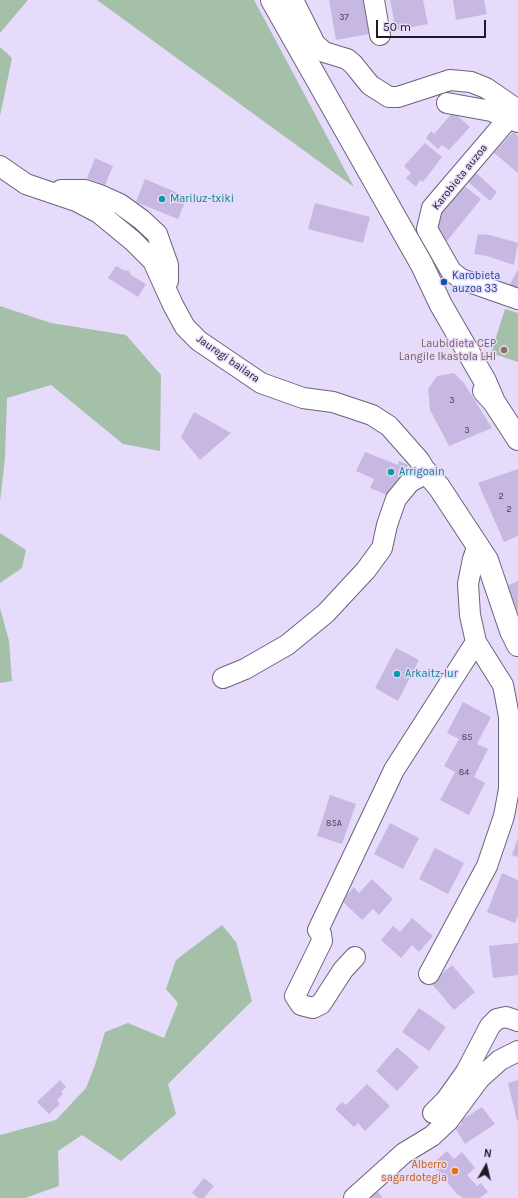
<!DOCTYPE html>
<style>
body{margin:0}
#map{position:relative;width:518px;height:1198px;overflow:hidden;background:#e6dbfa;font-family:Karla,sans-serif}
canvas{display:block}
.north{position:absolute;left:466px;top:1146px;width:40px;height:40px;-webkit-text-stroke:3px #e6dbfa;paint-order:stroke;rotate:8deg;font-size:11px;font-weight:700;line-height:16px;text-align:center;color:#1e1a24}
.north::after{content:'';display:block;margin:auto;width:14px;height:18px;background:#1e1a24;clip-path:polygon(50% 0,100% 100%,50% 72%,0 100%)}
.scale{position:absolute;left:376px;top:20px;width:110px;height:18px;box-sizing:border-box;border:2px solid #1e1a24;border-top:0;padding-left:5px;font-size:12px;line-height:14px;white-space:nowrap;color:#1e1a24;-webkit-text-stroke:3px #e6dbfa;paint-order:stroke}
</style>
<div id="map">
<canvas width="518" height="1198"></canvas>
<div class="north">N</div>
<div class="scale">50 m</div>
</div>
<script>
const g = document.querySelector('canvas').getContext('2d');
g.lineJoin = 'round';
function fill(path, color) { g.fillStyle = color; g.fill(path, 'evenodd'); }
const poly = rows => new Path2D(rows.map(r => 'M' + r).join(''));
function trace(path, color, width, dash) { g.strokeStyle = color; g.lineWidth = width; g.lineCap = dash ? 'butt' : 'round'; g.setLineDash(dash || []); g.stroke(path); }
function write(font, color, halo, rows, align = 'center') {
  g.font = font + ' Karla,sans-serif'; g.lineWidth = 3; g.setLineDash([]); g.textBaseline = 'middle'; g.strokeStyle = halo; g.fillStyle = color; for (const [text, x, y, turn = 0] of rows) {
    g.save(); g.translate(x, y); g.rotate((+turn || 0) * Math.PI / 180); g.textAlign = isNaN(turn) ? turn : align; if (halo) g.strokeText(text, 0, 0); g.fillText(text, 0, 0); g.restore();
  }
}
fill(poly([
 [0,0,28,0,0,33],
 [97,0,254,0,354,187],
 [0,47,12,58,0,116],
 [0,306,51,323,126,335,161,375,160,451,123,444,51,385,7,398,5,458,0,502],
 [505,309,518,313,518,362,491,353],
 [0,533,26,550,22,568,0,583],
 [0,608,9,641,12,681,0,683],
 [222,925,236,942,252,1001,168,1084,176,1114,121,1161,82,1135,58,1151,59,1186,25,1198,0,1198,0,1135,56,1120,86,1088,95,1065,105,1032,128,1023,164,1038,178,1003,166,989,176,960]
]), '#a5c0a8');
fill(poly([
 [329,0,363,0,369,34,336,40],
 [390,0,423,0,428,24,396,30],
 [453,0,484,0,487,14,456,20],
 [453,112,470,127,449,150,442,145,438,149,426,138,431,131,434,134],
 [513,132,518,136,518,173,494,153],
 [425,143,442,157,423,182,420,180,416,187,406,178,411,173,404,166],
 [95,158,113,166,105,185,87,178],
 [473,170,497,192,490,201,466,180],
 [145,179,187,197,178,219,136,202],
 [463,185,481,199,447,241,433,223],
 [315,203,370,217,363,243,308,229],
 [478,234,490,235,518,243,514,265,487,256,474,254],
 [116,266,123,270,129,271,131,275,146,284,138,297,108,278],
 [518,269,518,290,509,286],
 [454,373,464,383,492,428,449,446,430,410,428,389,437,376],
 [194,412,231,433,200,460,181,437],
 [365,452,398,465,399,461,408,465,394,498,370,488,374,479,356,471],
 [518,469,518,536,504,542,478,483],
 [518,581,518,613,507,586],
 [396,648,419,660,398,701,375,688],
 [463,702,491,717,477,744,488,749,474,777,485,783,469,815,440,800,455,772,444,766,459,739,447,733],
 [330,795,356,804,342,844,317,836],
 [390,823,419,838,403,869,374,854],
 [518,838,518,857,512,855],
 [435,848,464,863,448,894,419,879],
 [502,873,518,880,518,916,515,923,487,912],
 [372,879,393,899,379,915,373,909,362,920,342,901,354,887,359,893],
 [412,918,433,936,419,952,412,945,401,958,381,940,393,926,400,932],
 [518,943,518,975,493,978,489,946],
 [452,965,475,992,454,1010,431,983],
 [419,1008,446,1027,429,1051,402,1032],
 [397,1047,419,1067,397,1091,376,1071],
 [60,1080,66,1087,61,1092,63,1094,57,1100,60,1104,49,1114,37,1102],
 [518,1080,518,1121,517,1121,508,1083],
 [367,1084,390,1106,365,1131,358,1123,354,1127,335,1109,342,1102,346,1105],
 [482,1107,495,1124,465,1144,455,1128,462,1124,460,1121],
 [447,1151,454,1159,462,1152,475,1168,467,1175,477,1186,481,1183,488,1192,480,1198,463,1198,457,1194,432,1164],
 [204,1178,214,1186,204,1198,198,1198,192,1193],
 [373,1186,383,1198,358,1198]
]), '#c7b8e1');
const minor = poly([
 [293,0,315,44,324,52,347,59,353,64,370,85,389,97,398,97,450,80,471,82,486,88,518,110],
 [374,0,380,35],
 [447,103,491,111,518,122],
 [508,119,432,208,427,229,451,271,461,279,518,299],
 [0,166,26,184,76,201,99,213,133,241,153,261,173,305,185,327,199,341,261,383,303,398,333,402,372,415,389,426,419,460,427,473,410,482,396,499,387,525,382,548,366,570,326,613,287,645,245,669,223,678],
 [61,190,85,190,100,195,120,204,142,220,157,234,168,265,168,281],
 [355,957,343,970,321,1004,313,1008,301,1005,295,996,322,941,321,934,318,930,394,770,476,642],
 [429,974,487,866,504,816,509,789,509,717,505,695,503,685,476,642,470,615,468,584,473,559,478,545],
 [433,1113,446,1100,466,1072,490,1026,497,1019,506,1017,518,1021],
 [354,1198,404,1153,432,1136,448,1121,480,1078,500,1060,518,1051]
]);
const major = poly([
 [272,0,422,265,441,305,485,381,494,402],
 [484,391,494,402,518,439],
 [427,473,439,487,487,560,511,631,518,645]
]);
trace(minor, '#6c637d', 22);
trace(major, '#6c637d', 24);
trace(minor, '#fff', 20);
trace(major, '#fff', 22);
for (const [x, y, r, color] of [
 [162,199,4,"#0f9aa8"],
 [444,282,4,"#1a4fb4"],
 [504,350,4,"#8d6e63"],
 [391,472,4,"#0f9aa8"],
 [397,674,4,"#0f9aa8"],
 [455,1171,4,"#e8710a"]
]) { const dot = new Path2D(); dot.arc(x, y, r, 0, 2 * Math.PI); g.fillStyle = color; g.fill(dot); trace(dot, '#e6dbfa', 1.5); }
write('9px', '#484253', null, [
 ["37",344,17],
 ["3",452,400],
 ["3",467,430],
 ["2",501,496],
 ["2",509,509],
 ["85",467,737],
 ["84",464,772],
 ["85A",334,823]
]);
write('11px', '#1e1a24', '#e6dbfa', [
 ["Karobieta auzoa",460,177,-51],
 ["Jauregi bailara",228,359,35]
]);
write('11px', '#0d838f', '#e6dbfa', [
 ["Mariluz-txiki",170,199],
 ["Arrigoain",399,472],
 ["Arkaitz-lur",405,674]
], 'left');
write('11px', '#164399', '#e6dbfa', [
 ["Karobieta",452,276],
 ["auzoa 33",452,289]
], 'left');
write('11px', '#785e54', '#e6dbfa', [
 ["Laubidieta CEP",496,344],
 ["Langile Ikastola LHI",496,357]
], 'right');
write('11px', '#c56008', '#e6dbfa', [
 ["Alberro",447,1165],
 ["sagardotegia",447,1178]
], 'right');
</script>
